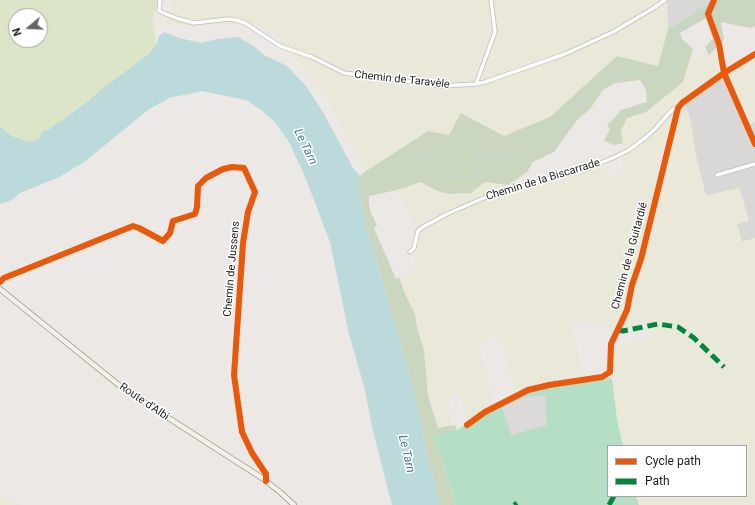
<!DOCTYPE html>
<meta charset="utf-8">
<style>
body{margin:0}
#map{position:relative;width:755px;height:505px;overflow:hidden;background:#ebe8e5;font-family:Roboto,sans-serif}
canvas{display:block}
.legend{position:absolute;left:607px;top:445px;width:140px;height:52px;box-sizing:border-box;background:#fff;border:1px solid #a5a5a5;margin:0;padding:5px 7px;list-style:none;font-size:12px;color:#1d1d1d}
.legend li{display:flex;align-items:center;gap:8px;height:20px}
.legend b{width:20px;border:1px solid #a5a5a5}
.north{position:absolute;left:8px;top:8px;width:40px;height:40px;box-sizing:border-box;background:#fff;border:1px solid #a5a5a5;border-radius:50%;rotate:251deg;font-size:11px;font-weight:700;line-height:16px;text-align:center;color:#1d1d1d}
.north::after{content:'';display:block;margin:auto;width:14px;height:18px;background:#656463;clip-path:polygon(50% 0,100% 100%,50% 72%,0 100%)}
</style>
<div id="map">
<canvas width="755" height="505"></canvas>
<ul class="legend">
<li><b style="height:5px;background:#e8590c"></b>Cycle path</li>
<li><b style="height:5px;background:#00873e"></b>Path</li>
</ul>
<div class="north">N</div>
</div>
<script>
const g = document.querySelector('canvas').getContext('2d');
g.lineJoin = 'round';
function fill(path, color) { g.fillStyle = color; g.fill(path, 'evenodd'); }
const poly = rows => new Path2D(rows.map(r => 'M' + r).join(''));
function trace(path, color, width, dash) { g.strokeStyle = color; g.lineWidth = width; g.lineCap = dash ? 'butt' : 'round'; g.setLineDash(dash || []); g.stroke(path); }
function write(font, color, halo, rows, align = 'center') {
  g.font = font + ' Roboto,sans-serif'; g.lineWidth = 3; g.setLineDash([]); g.textBaseline = 'middle'; g.strokeStyle = halo; g.fillStyle = color; for (const [text, x, y, turn = 0] of rows) {
    g.save(); g.translate(x, y); g.rotate((+turn || 0) * Math.PI / 180); g.textAlign = isNaN(turn) ? turn : align; if (halo) g.strokeText(text, 0, 0); g.fillText(text, 0, 0); g.restore();
  }
}
fill(poly([
 [667,0,716,0,668,29],
 [720,73,727,75,750,124,755,122,755,238,742,242,737,224,749,221,739,188,706,196,696,156,690,118,683,101,716,77]
]), '#dad8d7');
fill(poly([
 [174,0,667,0,668,29,658,66,617,56,550,117,504,136,461,113,449,135,427,131,366,171,321,88,266,25,164,26],
 [715,49,720,73,716,77,683,101,690,118,696,156,705,196,739,188,749,221,737,224,742,242,755,238,755,505,639,505,636,496,746,496,746,446,623,446,617,419,612,378,616,346,653,338,650,324,623,329,616,329,603,325,571,321,583,377,540,383,515,394,501,335,478,342,494,405,467,421,461,394,455,393,449,400,451,427,438,428,428,396,424,350,417,328,415,314,405,294,399,277,414,272,415,252,420,233,397,190,421,182,437,191,449,194,471,193,485,182,508,185,509,192,598,168,603,164,609,178,622,175,623,144,621,131,627,118,646,112,683,82,688,64,707,51,709,54],
 [755,57,755,122,750,124,727,75],
 [0,496,22,505,0,505]
]), '#eae9d9');
fill(poly([
 [0,0,158,0,157,6,152,19,157,44,149,54,139,62,121,74,62,121,57,123,50,129,41,133,40,138,33,142,26,141,12,136,0,126],
 [16,16,40,16,40,40,16,40]
]), '#dce5c7');
fill(poly([
 [716,0,755,0,755,26,750,28,721,22,724,40,709,55,705,47,713,39,706,18,680,33,682,39,693,49,683,82,646,112,627,118,621,131,623,143,614,145,604,141,610,129,607,126,621,110,647,102,646,90,640,80,615,83,603,90,590,109,577,120,554,152,533,162,527,172,508,185,485,182,471,193,449,194,437,191,421,182,397,190,369,196,369,204,371,213,377,225,374,228,396,279,399,277,405,294,415,314,417,328,424,350,428,396,438,428,455,425,457,430,434,436,456,505,441,505,426,452,421,422,405,359,364,219,359,191,360,176,366,171,428,131,449,135,461,113,504,136,550,117,617,56,658,66,668,29]
]), '#cad6bd');
fill(poly([
 [612,378,617,419,623,446,608,446,608,496,636,496,639,505,456,505,434,436,457,430,477,417,528,392,546,387]
]), '#b5dec6');
fill(poly([
 [545,395,547,410,545,411,547,425,511,435,502,407,525,397]
]), '#dbdad9');
fill(poly([
 [164,32,179,38,201,43,217,39,238,37,254,46,264,55,287,66,306,86,324,114,353,168,360,176,359,191,364,219,405,359,421,422,426,452,441,505,392,505,372,427,365,390,349,334,330,242,304,174,289,142,275,122,260,109,246,100,202,91,184,95,171,97,148,110,84,162,59,177,20,193,10,201,0,204,0,126,12,136,26,141,33,142,40,138,41,133,45,130,50,129,57,123,62,121,72,113,88,101,104,87,149,54,157,44,159,36]
]), '#bcd9db');
trace(poly([
 [712,9,733,10,740,0],
 [361,176,406,166,414,156,421,153,427,156,449,175,460,179,478,175,473,161,476,157,499,155,511,158,529,155,541,147,558,130,572,109,583,97,607,79,626,72,644,75,659,85,664,84,672,75,675,67,675,33,677,29,680,26,693,20,697,9,701,8,709,9]
]), '#bcd9db', 1);
const street = poly([
 [160,0,159,11,176,18,194,23,228,19,236,20,245,23,280,46,312,57,344,73,442,86,476,84,485,82,565,54,613,32,652,9,665,0],
 [714,0,708,14,719,44,724,73,755,144],
 [476,84,495,32,491,0],
 [717,175,755,164],
 [410,252,414,248,418,231,423,227,447,214,486,197,514,188,586,169,615,157,629,150,645,138,655,129,672,110,680,105],
 [0,282,4,278,133,226,139,228,163,241,170,233,173,221,195,214,197,207,198,186,206,178,223,169,232,167,244,168,255,192,248,212,243,243,234,375,242,432,252,453,266,474,266,481],
 [467,425,485,412,528,390,549,385,602,377,610,372,611,344,627,310,632,285,641,259,678,108,682,103,724,73,755,54]
]);
const secondary = poly([
 [0,289,125,390,262,478,280,492,294,505]
]);
trace(street, '#bebdbc', 5);
trace(secondary, '#94927f', 6);
trace(street, '#fcfcfb', 3.5);
trace(secondary, '#f2f0ea', 4.5);
trace(poly([
 [618,330,623,331,658,324,678,327,694,338,724,367],
 [514,505,517,503],
 [609,505,614,496]
]), '#00873e', 5, [10, 5]);
trace(poly([
 [714,0,708,14,719,44,724,73,755,144],
 [0,282,4,278,133,226,139,228,163,241,170,233,173,221,195,214,197,207,198,186,206,178,223,169,232,167,244,168,255,192,248,212,243,243,234,375,242,432,252,453,266,474,266,481],
 [467,425,485,412,528,390,549,385,602,377,610,372,611,344,627,310,632,285,641,259,678,108,682,103,724,73,755,54]
]), '#e8590c', 6);
write('11px', '#1d1d1d', '#fff', [
 ["Chemin de Taravèle",402,80,6],
 ["Chemin de la Biscarrade",543,180,-17],
 ["Chemin de la Guitardié",630,256,-75],
 ["Chemin de Jussens",232,269,-85],
 ["Route d'Albi",144,402,34]
]);
write('italic 12px', '#4c7994', '#fff', [
 ["Le Tarn",305,147,64],
 ["Le Tarn",406,454,77]
]);
</script>
